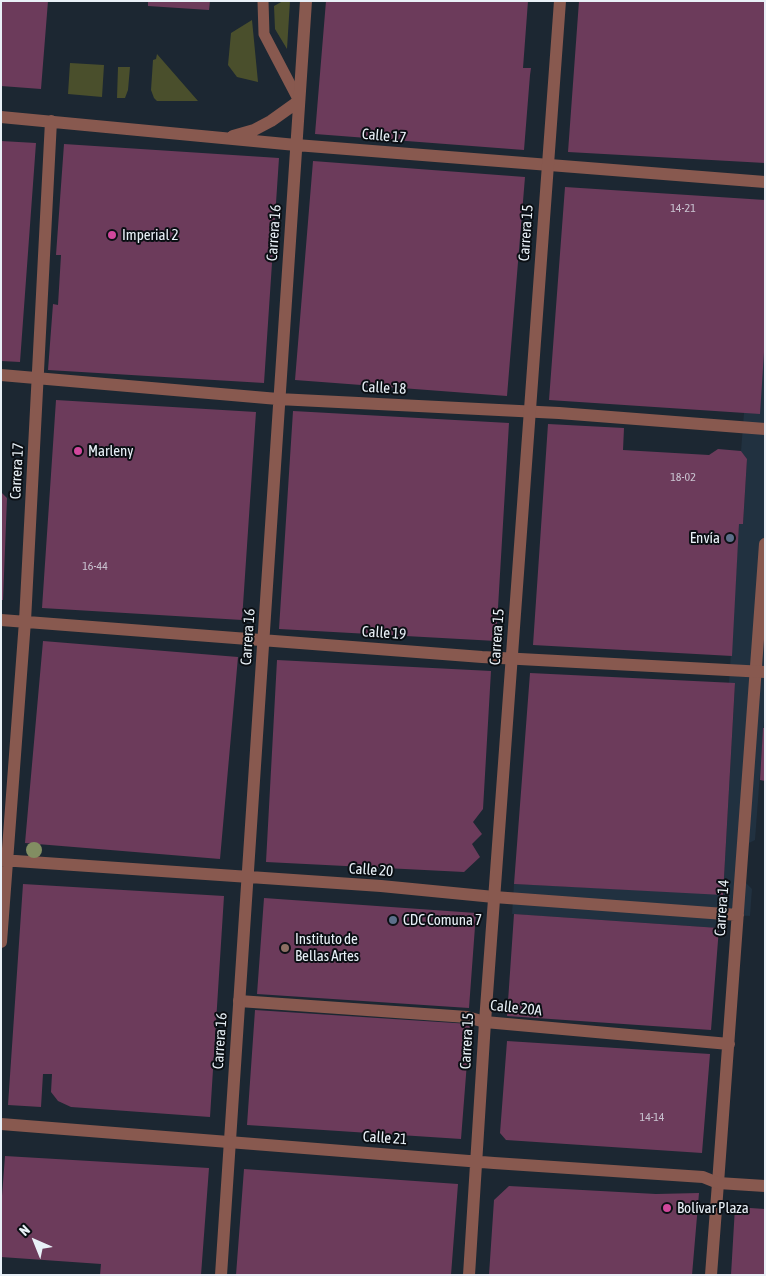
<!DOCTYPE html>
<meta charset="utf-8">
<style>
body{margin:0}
#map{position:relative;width:766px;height:1276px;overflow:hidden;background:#1c2732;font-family:"Asap Condensed",sans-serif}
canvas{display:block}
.frame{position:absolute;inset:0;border:2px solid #e8f0f7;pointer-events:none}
.north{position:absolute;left:10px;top:1216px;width:50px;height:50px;-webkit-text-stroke:4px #0b0f14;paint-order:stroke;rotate:316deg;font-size:14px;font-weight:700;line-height:20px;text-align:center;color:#e8f0f7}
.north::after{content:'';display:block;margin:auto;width:18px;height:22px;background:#e8f0f7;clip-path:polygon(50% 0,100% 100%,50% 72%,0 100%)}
</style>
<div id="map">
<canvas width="766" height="1276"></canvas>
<div class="frame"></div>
<div class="north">N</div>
</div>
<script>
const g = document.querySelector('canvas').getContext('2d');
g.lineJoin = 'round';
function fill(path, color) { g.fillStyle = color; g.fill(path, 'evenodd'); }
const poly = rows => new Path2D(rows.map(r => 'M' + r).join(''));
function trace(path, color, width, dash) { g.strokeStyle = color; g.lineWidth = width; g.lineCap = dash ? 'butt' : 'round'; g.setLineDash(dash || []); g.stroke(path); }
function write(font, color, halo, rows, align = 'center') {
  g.font = font + ' "Asap Condensed",sans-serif'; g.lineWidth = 4; g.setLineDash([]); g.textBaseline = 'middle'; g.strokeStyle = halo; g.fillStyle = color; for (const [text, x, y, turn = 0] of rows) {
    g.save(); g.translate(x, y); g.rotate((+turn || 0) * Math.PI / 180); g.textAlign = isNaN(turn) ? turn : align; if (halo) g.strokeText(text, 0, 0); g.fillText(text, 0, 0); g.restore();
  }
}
fill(poly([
 [765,337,765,707,755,840,743,846,741,878,752,889,750,916,720,914,719,928,512,914,514,884,723,894,735,684,729,683,739,524,743,524,747,459,741,451,744,413]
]), '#213140');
fill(poly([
 [283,1,290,1,287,49,275,29,274,6],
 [252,20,258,82,237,77,228,65,231,33],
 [157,54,198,101,199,101,157,101,154,98,151,90,153,60,156,59],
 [70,63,104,65,102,97,68,94],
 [118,67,130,67,128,90,125,98,117,98]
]), '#4a4f2c');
fill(poly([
 [1,1,48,1,41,89,1,86],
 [148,1,210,1,209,10,148,6],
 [326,1,528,1,523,68,531,68,530,75,524,150,315,134],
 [579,1,765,1,765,163,568,152],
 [1,141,36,143,20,362,1,361],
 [64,144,279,158,264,383,48,370,53,304,58,305,61,255,56,255],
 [313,161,525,177,507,396,295,380],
 [565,187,765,200,765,337,760,414,549,400],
 [56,400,256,412,242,620,42,608],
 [293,411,509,423,496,641,279,629],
 [548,424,624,428,623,450,709,455,718,449,741,451,747,459,743,524,739,524,732,656,533,645],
 [1,492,7,498,3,600,1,600],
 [43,641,238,657,220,859,25,843],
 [277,660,491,671,483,809,473,822,482,834,472,844,480,857,464,872,266,862],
 [530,673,735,683,723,895,514,884],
 [763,728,765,728,765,781,760,780],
 [23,884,224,896,210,1117,71,1107,58,1101,51,1092,52,1074,43,1074,41,1107,8,1105],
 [264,898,476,913,469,1008,257,994],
 [514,914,719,928,711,1030,507,1016],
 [255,1010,470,1024,461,1139,247,1125],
 [507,1041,710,1054,702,1153,506,1140,500,1133],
 [5,1156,209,1168,201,1275,100,1275,101,1264,1,1257,1,1209],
 [244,1169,458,1184,451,1275,236,1275],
 [509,1186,656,1194,699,1193,692,1275,489,1275,494,1200],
 [735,1207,765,1209,765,1275,731,1275]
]), '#6c3b5b');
trace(poly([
 [263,1,264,34,299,101]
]), '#88594f', 11);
trace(poly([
 [494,897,738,915],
 [239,1001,467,1017,485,1022,729,1044],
 [718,1183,765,544]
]), '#88594f', 12);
trace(poly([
 [1,117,296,145,765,182],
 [233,136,254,130,271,121,299,101],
 [1,375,278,399,559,413,765,429],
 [1,620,482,657,765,672],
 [1,860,381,886,494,897],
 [1,942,25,621,51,121],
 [221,1275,306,1],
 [711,1275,718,1183]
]), '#88594f', 12);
trace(poly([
 [1,1124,494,1163,703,1177,718,1183,765,1186],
 [469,1275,485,1022,560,1]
]), '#88594f', 12);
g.fillStyle = '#828e62';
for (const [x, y] of [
 [34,850]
]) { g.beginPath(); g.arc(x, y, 8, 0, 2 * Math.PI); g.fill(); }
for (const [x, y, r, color] of [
 [112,235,5,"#d1479c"],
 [78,451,5,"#d1479c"],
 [730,538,5,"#5c6f8a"],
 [393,920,5,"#5c6f8a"],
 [285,948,5,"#8d6e63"],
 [667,1208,5,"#d1479c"]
]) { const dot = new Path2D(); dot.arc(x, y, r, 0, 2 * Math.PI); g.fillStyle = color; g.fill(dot); trace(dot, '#0b0f14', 2); }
write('12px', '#c9c3d0', null, [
 ["14-21",683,208],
 ["18-02",683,477],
 ["16-44",95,566],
 ["14-14",652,1117]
]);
write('15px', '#e8f0f7', '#0b0f14', [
 ["Calle 17",384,136,5],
 ["Carrera 16",274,233,-86],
 ["Carrera 15",526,233,-86],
 ["Calle 18",384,388,3],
 ["Carrera 17",17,471,-87],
 ["Calle 19",384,633,4],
 ["Carrera 16",248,637,-86],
 ["Carrera 15",497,637,-86],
 ["Calle 20",371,870,4],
 ["Carrera 14",722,908,-86],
 ["Calle 20A",516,1008,6],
 ["Carrera 16",220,1041,-86],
 ["Carrera 15",467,1041,-87],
 ["Calle 21",385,1138,4]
]);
write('15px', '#e8f0f7', '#0b0f14', [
 ["Imperial 2",122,235],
 ["Marleny",88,451],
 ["Envía",720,538,"right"],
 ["CDC Comuna 7",403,920],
 ["Instituto de",295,939],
 ["Bellas Artes",295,956],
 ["Bolívar Plaza",677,1208]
], 'left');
</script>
